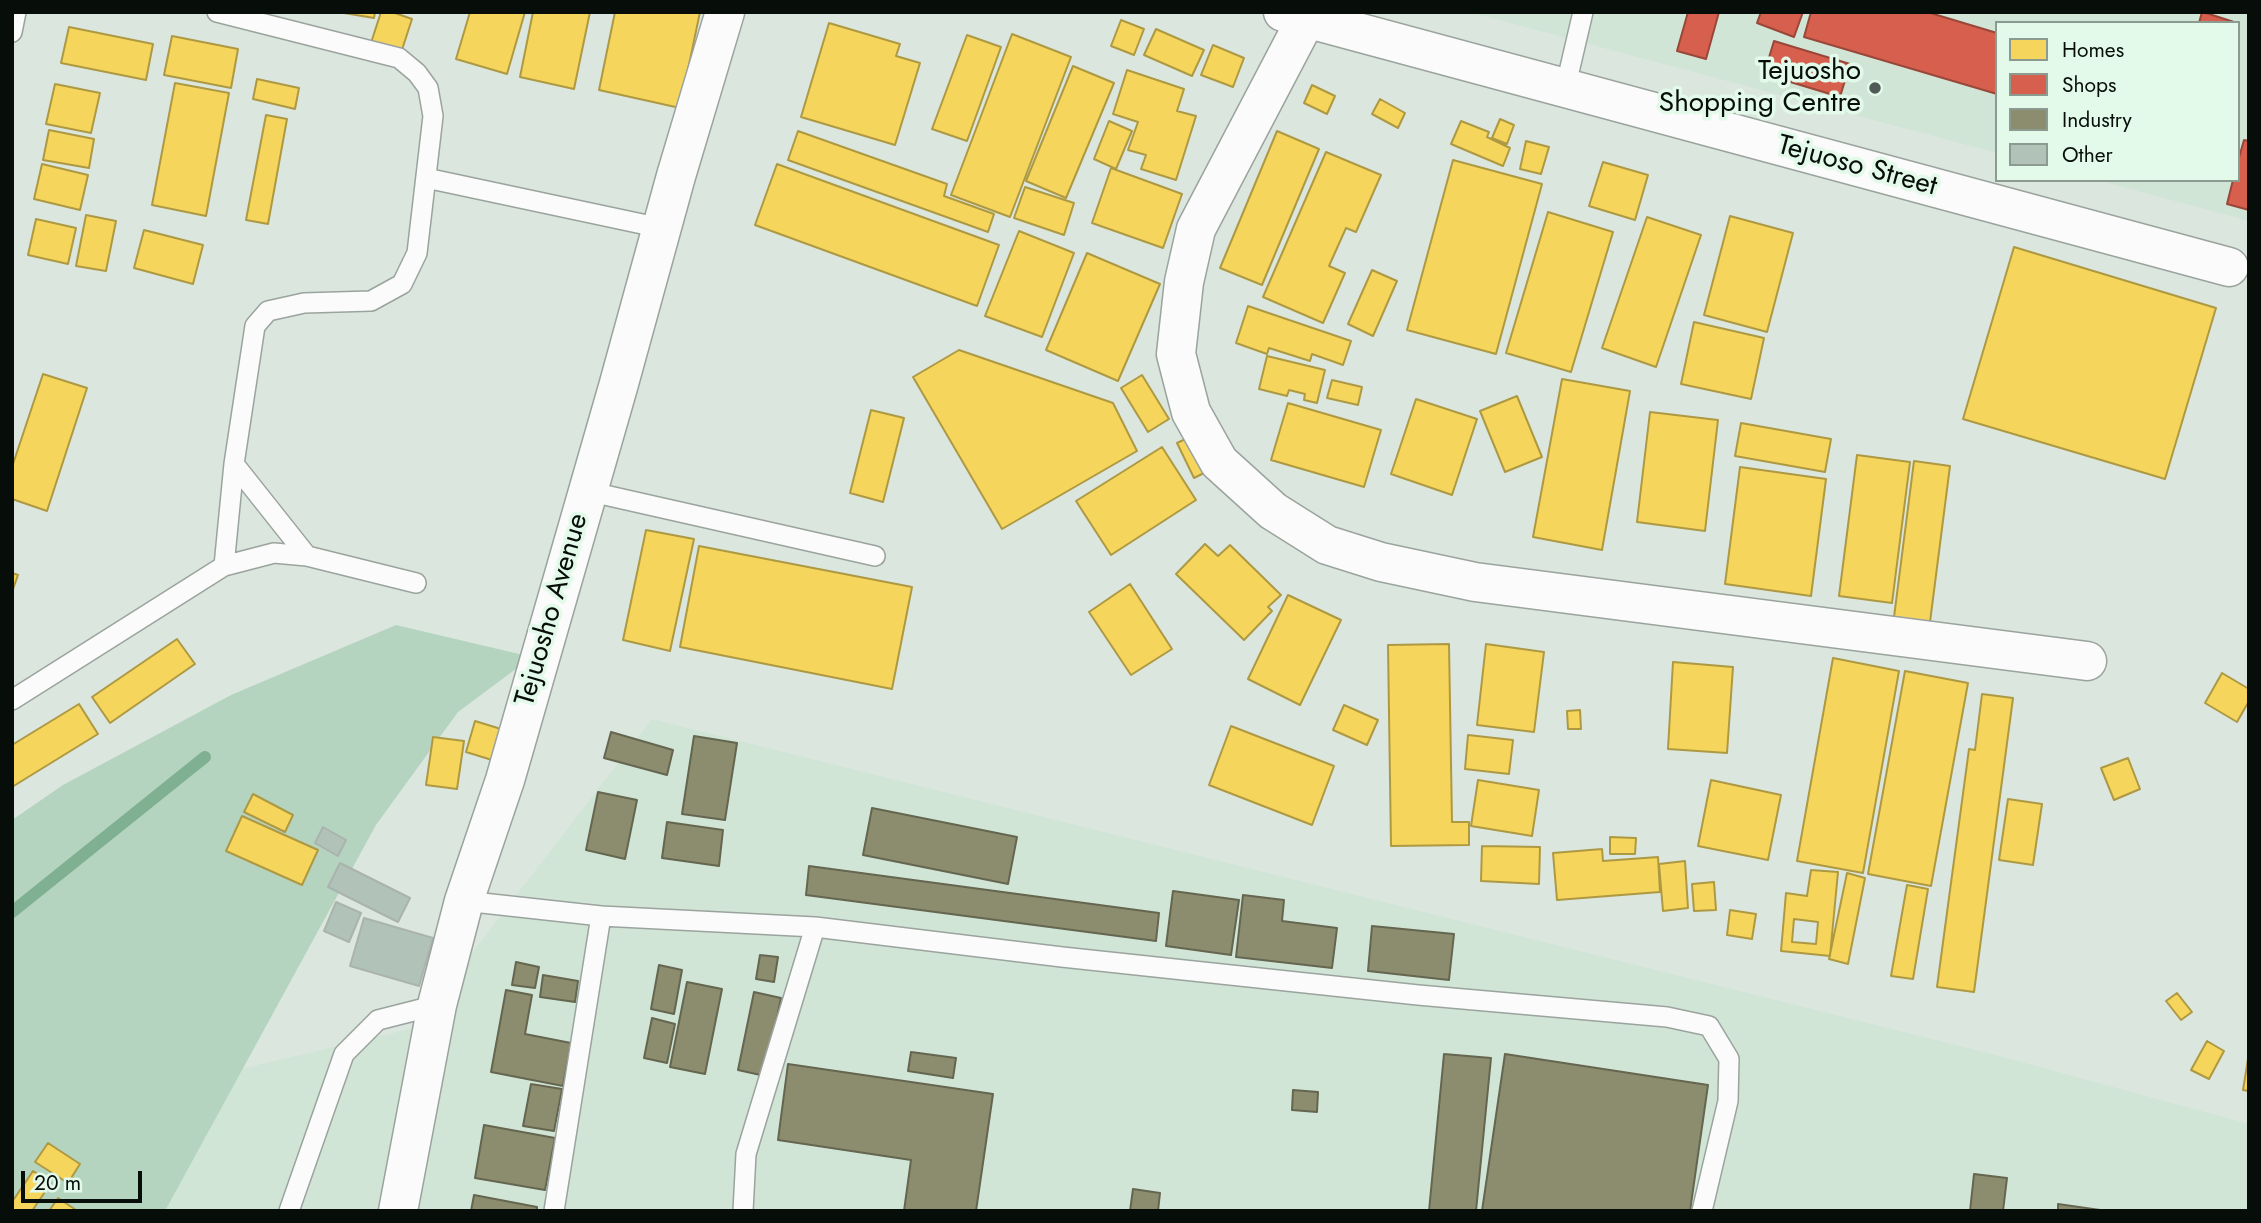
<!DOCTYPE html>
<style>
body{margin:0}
#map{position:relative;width:2261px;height:1223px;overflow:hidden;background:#dbe6de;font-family:Jost,sans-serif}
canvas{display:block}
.frame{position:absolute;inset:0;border:14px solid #070e09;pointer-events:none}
.legend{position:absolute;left:1995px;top:21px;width:245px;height:161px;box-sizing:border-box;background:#e3f9e9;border:2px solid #8b9b8f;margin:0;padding:9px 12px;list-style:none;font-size:21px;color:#070e09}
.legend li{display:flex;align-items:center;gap:14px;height:35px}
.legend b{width:35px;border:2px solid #8b9b8f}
.scale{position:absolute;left:21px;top:1171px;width:121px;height:32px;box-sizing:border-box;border:4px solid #070e09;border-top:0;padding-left:9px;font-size:21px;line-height:24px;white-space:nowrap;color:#070e09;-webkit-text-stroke:5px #e3f9e9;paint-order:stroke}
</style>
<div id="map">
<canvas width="2261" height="1223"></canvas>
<div class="frame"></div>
<ul class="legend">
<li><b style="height:19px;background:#f6d55c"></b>Homes</li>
<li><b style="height:19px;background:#d6604d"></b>Shops</li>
<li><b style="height:19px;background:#8c8c6e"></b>Industry</li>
<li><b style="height:19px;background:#b1c3b8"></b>Other</li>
</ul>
<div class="scale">20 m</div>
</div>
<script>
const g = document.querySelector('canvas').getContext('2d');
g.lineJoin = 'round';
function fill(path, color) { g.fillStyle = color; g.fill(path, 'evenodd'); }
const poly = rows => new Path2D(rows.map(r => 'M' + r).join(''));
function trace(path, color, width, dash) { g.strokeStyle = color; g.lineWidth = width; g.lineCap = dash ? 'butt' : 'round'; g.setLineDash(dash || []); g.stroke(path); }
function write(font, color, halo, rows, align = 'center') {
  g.font = font + ' Jost,sans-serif'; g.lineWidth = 7; g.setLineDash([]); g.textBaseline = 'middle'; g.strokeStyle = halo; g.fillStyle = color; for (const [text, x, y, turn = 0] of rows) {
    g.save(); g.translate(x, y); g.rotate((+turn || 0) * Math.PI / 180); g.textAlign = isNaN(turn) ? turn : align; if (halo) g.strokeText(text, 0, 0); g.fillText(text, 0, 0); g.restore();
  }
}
fill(poly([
 [1469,12,2249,12,2249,221,2097,180,2238,180,2238,23,1997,23,1997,153],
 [652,719,1996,1055,2249,1124,2249,1211,12,1211,12,1123,414,1028]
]), '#d1e5d6');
fill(poly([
 [396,625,532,657,458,712,376,825,165,1211,12,1211,12,820,63,785,231,695]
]), '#b5d4bf');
const homes = poly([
 [338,12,375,12,374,18,338,12],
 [381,12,392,12,412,19,399,59,369,49,381,12],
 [470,12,525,12,507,74,456,59,470,12],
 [533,12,590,12,574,89,520,77,533,12],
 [615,12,700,12,680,108,599,90,615,12],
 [1121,20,1144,29,1134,55,1111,46,1121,20],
 [829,23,900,44,896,56,920,63,895,145,801,117,829,23],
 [69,27,153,44,146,80,61,63,69,27],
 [1156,29,1204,50,1192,76,1144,55,1156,29],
 [1012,34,1071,57,1010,217,951,195,1012,34],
 [967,35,1001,47,967,141,932,129,967,35],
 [172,36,238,49,231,88,164,75,172,36],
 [1213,45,1244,58,1233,87,1201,75,1213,45],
 [1073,66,1114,83,1066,198,1026,181,1073,66],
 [1127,70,1184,89,1177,111,1196,116,1176,180,1141,169,1146,155,1128,150,1138,122,1113,114,1127,70],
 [257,79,299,88,295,109,253,99,257,79],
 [175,83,229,93,206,216,152,205,175,83],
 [55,84,100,93,91,133,46,124,55,84],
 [1312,85,1335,96,1327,114,1304,103,1312,85],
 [1380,99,1405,113,1398,128,1372,114,1380,99],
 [266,115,287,119,268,224,246,220,266,115],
 [1500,119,1514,125,1507,144,1492,138,1500,119],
 [1109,121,1132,131,1116,169,1094,159,1109,121],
 [1461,121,1489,132,1487,137,1510,148,1503,166,1451,144,1461,121],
 [49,130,94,139,89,168,43,160,49,130],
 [798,131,947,184,944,196,994,214,988,232,788,160,798,131],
 [1277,131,1319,149,1262,285,1220,268,1277,131],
 [1526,141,1549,147,1541,174,1520,169,1526,141],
 [1326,152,1381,175,1356,232,1346,228,1329,266,1345,273,1323,323,1263,297,1326,152],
 [1453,160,1542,184,1496,354,1407,330,1453,160],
 [1603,162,1648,175,1635,220,1589,206,1603,162],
 [42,164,88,175,80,210,34,199,42,164],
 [777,164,999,245,977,306,755,225,777,164],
 [1111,168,1182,194,1163,248,1092,223,1111,168],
 [1025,187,1074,203,1064,235,1014,218,1025,187],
 [1548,212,1613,232,1571,372,1506,353,1548,212],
 [86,215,116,221,106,271,76,266,86,215],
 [1730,216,1793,233,1767,332,1704,315,1730,216],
 [1647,217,1701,235,1656,367,1602,348,1647,217],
 [36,219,76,228,68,264,28,255,36,219],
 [144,230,203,245,193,284,134,268,144,230],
 [1019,231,1074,253,1042,337,985,316,1019,231],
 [2014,247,2216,308,2165,479,1963,419,2014,247],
 [1087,253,1160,284,1118,381,1046,350,1087,253],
 [1372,270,1397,281,1373,336,1348,324,1372,270],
 [1248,306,1351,341,1343,365,1312,354,1310,361,1269,348,1267,354,1236,343,1248,306],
 [1694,322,1764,338,1751,399,1681,384,1694,322],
 [959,350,1113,403,1137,451,1002,529,913,377,959,350],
 [1267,356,1325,370,1317,403,1304,400,1305,394,1289,390,1287,396,1259,389,1267,356],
 [43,374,87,388,47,511,12,499,12,467,43,374],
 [1142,375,1169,419,1148,432,1121,388,1142,375],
 [1562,379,1630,391,1602,550,1533,537,1562,379],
 [1332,380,1362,387,1358,405,1327,398,1332,380],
 [1517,396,1542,457,1505,472,1480,411,1517,396],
 [1416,399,1477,419,1452,495,1391,474,1416,399],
 [1288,403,1381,430,1364,487,1271,460,1288,403],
 [871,410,904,418,883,502,850,493,871,410],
 [1650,412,1718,420,1705,531,1637,522,1650,412],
 [1741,423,1831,439,1825,472,1735,456,1741,423],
 [1192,436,1208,471,1194,478,1177,443,1192,436],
 [1162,447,1196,500,1111,555,1076,501,1162,447],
 [1857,455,1910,462,1892,603,1839,596,1857,455],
 [1914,461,1950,466,1930,622,1894,617,1914,461],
 [1740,467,1826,479,1811,596,1725,584,1740,467],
 [646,530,694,539,670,651,623,640,646,530],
 [1205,544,1218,556,1230,545,1281,595,1268,607,1272,611,1244,640,1176,574,1205,544],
 [699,546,912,587,892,689,680,647,699,546],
 [12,573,18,575,12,592,12,573],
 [1130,584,1172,649,1131,675,1089,612,1130,584],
 [1288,595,1341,620,1300,705,1248,679,1288,595],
 [177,639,195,664,110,723,92,697,177,639],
 [1449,644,1452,822,1469,822,1469,845,1391,846,1388,645,1449,644],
 [1486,644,1544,652,1534,732,1477,725,1486,644],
 [1833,658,1899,671,1863,873,1797,861,1833,658],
 [1673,662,1733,667,1727,753,1668,749,1673,662],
 [1905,671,1968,683,1931,886,1868,874,1905,671],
 [2222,673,2249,689,2249,701,2237,722,2205,703,2222,673],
 [1982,694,2013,698,1974,992,1937,987,1969,749,1975,750,1982,694],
 [79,704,98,734,12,787,12,745,79,704],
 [1344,705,1378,720,1367,745,1333,730,1344,705],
 [1580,710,1581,729,1568,729,1567,711,1580,710],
 [475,721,501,729,492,760,466,752,475,721],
 [1231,726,1334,766,1312,825,1209,785,1231,726],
 [1468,735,1513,740,1509,774,1465,769,1468,735],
 [433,737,464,741,457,789,426,785,433,737],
 [2128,758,2140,789,2114,800,2101,768,2128,758],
 [1478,780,1539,790,1532,836,1471,826,1478,780],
 [1711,780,1781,795,1768,860,1698,846,1711,780],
 [253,794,293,815,285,832,244,812,253,794],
 [2008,799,2042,804,2033,865,1999,860,2008,799],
 [242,816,318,850,302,885,226,851,242,816],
 [1610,837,1636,838,1635,854,1610,854,1610,837],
 [1482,846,1540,847,1539,884,1481,881,1482,846],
 [1602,849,1603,861,1658,857,1660,892,1557,900,1553,853,1602,849],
 [1685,861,1688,908,1663,911,1659,864,1685,861],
 [1811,870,1838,872,1830,956,1781,951,1786,893,1807,896,1811,870],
 [1794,919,1818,922,1816,944,1792,942,1794,919],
 [1847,873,1865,878,1848,964,1829,959,1847,873],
 [1714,882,1716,910,1694,911,1692,884,1714,882],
 [1907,885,1928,889,1913,979,1891,976,1907,885],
 [1730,910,1756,914,1752,939,1727,935,1730,910],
 [2177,993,2192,1012,2181,1020,2166,1001,2177,993],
 [2207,1041,2224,1051,2209,1079,2191,1070,2207,1041],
 [2248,1059,2249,1060,2249,1091,2243,1090,2248,1059],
 [48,1143,80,1164,68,1183,35,1162,48,1143],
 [33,1171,51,1183,32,1211,12,1211,12,1202,33,1171],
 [58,1198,76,1210,76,1211,49,1211,58,1198]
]);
fill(homes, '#f6d55c');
trace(homes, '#ae9943', 2);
const shops = poly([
 [1688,12,1719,12,1706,59,1677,51,1688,12],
 [1761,12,1803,12,1794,37,1757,23,1761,12],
 [1811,12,1927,12,1997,33,1997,94,1804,37,1811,12],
 [2202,12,2203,12,2237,23,2199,23,2202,12],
 [1774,41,1850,64,1840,97,1764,74,1774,41],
 [2244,140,2249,141,2249,210,2227,204,2233,180,2238,180,2238,161,2244,140]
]);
fill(shops, '#d6604d');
trace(shops, '#984739', 2);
const industry = poly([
 [611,732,673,750,667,775,604,758,611,732],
 [694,736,737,743,725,820,682,814,694,736],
 [598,792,637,800,625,859,586,850,598,792],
 [872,808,1017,837,1008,884,863,855,872,808],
 [667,822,723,830,719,866,662,858,667,822],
 [809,866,1159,913,1156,941,806,895,809,866],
 [1173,891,1239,900,1231,955,1166,946,1173,891],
 [1243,895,1284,900,1282,921,1337,928,1332,968,1236,957,1243,895],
 [1372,926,1454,934,1449,980,1368,971,1372,926],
 [760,955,778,957,774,982,756,979,760,955],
 [516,962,539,967,535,988,512,985,516,962],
 [659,965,682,970,674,1014,651,1009,659,965],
 [543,975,578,981,575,1002,540,997,543,975],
 [687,982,722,989,705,1074,670,1067,687,982],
 [506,990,532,995,525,1034,571,1043,563,1086,491,1072,506,990],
 [754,992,781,998,765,1076,738,1070,754,992],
 [652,1018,675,1024,667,1063,644,1058,652,1018],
 [911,1052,956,1058,953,1078,908,1071,911,1052],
 [1444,1054,1491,1058,1476,1211,1429,1211,1444,1054],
 [1505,1054,1708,1085,1690,1211,1482,1211,1505,1054],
 [788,1064,993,1094,976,1211,904,1211,911,1160,778,1140,788,1064],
 [531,1084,562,1089,554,1131,523,1126,531,1084],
 [1293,1090,1318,1092,1317,1112,1292,1110,1293,1090],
 [484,1125,555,1138,545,1190,475,1178,484,1125],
 [1974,1174,2007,1178,2003,1211,1970,1211,1974,1174],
 [1133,1189,1160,1193,1158,1211,1130,1211,1133,1189],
 [474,1195,537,1207,537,1211,471,1211,474,1195],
 [2058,1204,2100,1210,2100,1211,2058,1211,2058,1204]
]);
fill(industry, '#8c8c6e');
trace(industry, '#646650', 2);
trace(poly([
 [12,912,205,757]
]), '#7fb091', 12);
const building = poly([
 [323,827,346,840,338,856,315,843,323,827],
 [340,863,410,898,398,922,328,887,340,863],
 [336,902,361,913,349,942,324,931,336,902],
 [364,918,433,938,419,986,350,966,364,918]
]);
fill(building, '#b1c3b8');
trace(building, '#aab3ad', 2);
const lane = poly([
 [217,12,399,58,417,73,428,88,433,116,417,253,402,284,371,301,304,303,268,311,255,326,234,464,224,566],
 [12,32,16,12],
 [1565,89,1583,12],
 [426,178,661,228],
 [234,464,307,556],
 [587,491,875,556],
 [12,700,224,566,274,553,307,556,416,583],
 [464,901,601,916,815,927,1062,957,1418,995,1667,1017,1709,1026,1729,1059,1728,1101,1702,1211],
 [289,1211,344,1054,378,1020,437,1005],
 [554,1211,601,916],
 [743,1211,746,1154,815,927]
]);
const street = poly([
 [1283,12,2229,267],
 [1306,19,1196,229,1184,282,1176,354,1191,412,1219,462,1273,511,1327,545,1381,562,1475,582,2087,661],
 [398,1211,437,1005,464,901,505,780,618,387,676,176,725,12]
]);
trace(lane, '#9ba39e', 22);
trace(street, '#9ba39e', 41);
trace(lane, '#fafbfa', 19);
trace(street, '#fafbfa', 38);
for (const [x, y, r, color] of [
 [1875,88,7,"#515a54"]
]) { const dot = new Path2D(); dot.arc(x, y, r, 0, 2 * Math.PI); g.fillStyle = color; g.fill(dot); trace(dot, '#e3f9e9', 2.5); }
write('28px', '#070e09', '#e3f9e9', [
 ["Tejuosho",1861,72],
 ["Shopping Centre",1861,104]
], 'right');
write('28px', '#070e09', '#e3f9e9', [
 ["Tejuoso Street",1857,167,15],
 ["Tejuosho Avenue",553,610,-74]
]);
</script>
